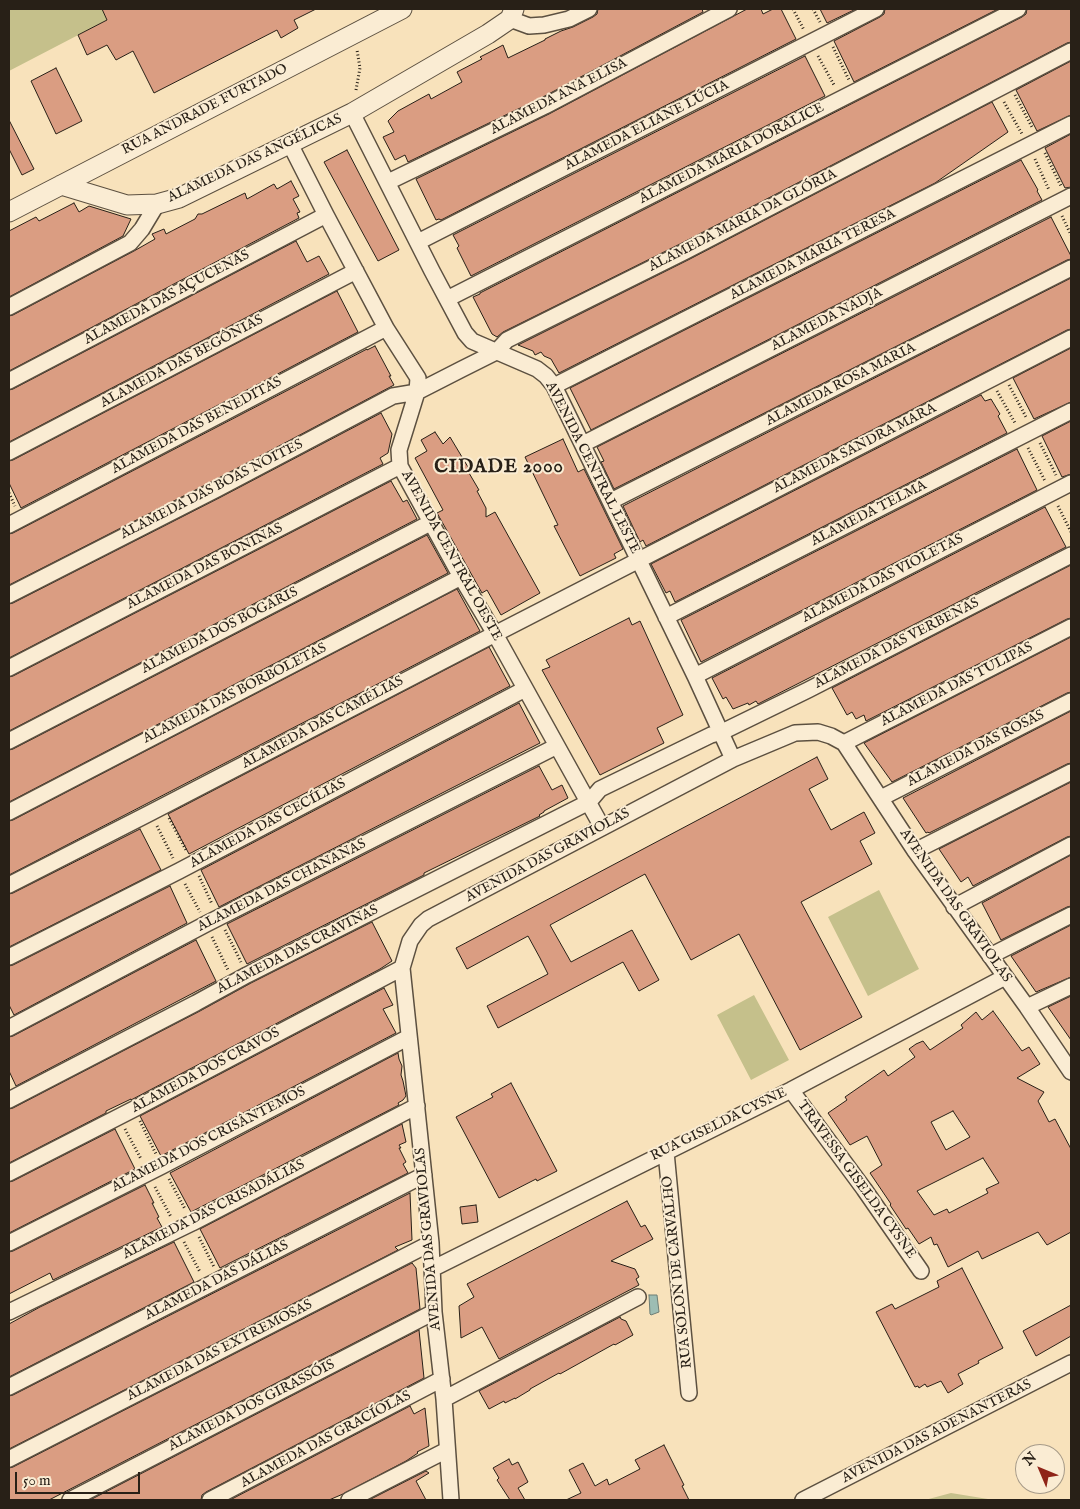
<!DOCTYPE html>
<meta charset="utf-8">
<style>
body{margin:0}
#map{position:relative;width:1080px;height:1509px;overflow:hidden;background:#f8e2bb;font-family:"IM FELL English",serif}
canvas{display:block}
.frame{position:absolute;inset:0;border:10px solid #282017;pointer-events:none}
.north{position:absolute;left:1015px;top:1444px;width:50px;height:50px;box-sizing:border-box;background:#faecd3;border:1px solid #a69a88;border-radius:50%;rotate:315deg;font-size:14px;font-weight:700;line-height:20px;text-align:center;color:#282017}
.north::after{content:'';display:block;margin:auto;width:18px;height:22px;background:#8f2418;clip-path:polygon(50% 0,100% 100%,50% 72%,0 100%)}
.scale{position:absolute;left:15px;top:1472px;width:125px;height:22px;box-sizing:border-box;border:2px solid #282017;border-top:0;padding-left:6px;font-size:15px;line-height:18px;white-space:nowrap;color:#282017;-webkit-text-stroke:4px #faecd3;paint-order:stroke}
</style>
<div id="map">
<canvas width="1080" height="1509"></canvas>
<div class="frame"></div>
<div class="north">N</div>
<div class="scale">50 m</div>
</div>
<script>
const g = document.querySelector('canvas').getContext('2d');
g.lineJoin = 'round';
function fill(path, color) { g.fillStyle = color; g.fill(path, 'evenodd'); }
const poly = rows => new Path2D(rows.map(r => 'M' + r).join(''));
function trace(path, color, width, dash) { g.strokeStyle = color; g.lineWidth = width; g.lineCap = dash ? 'butt' : 'round'; g.setLineDash(dash || []); g.stroke(path); }
function write(font, color, halo, rows, align = 'center') {
  g.font = font + ' "IM FELL English",serif'; g.lineWidth = 4; g.setLineDash([]); g.textBaseline = 'middle'; g.strokeStyle = halo; g.fillStyle = color; for (const [text, x, y, turn = 0] of rows) {
    g.save(); g.translate(x, y); g.rotate((+turn || 0) * Math.PI / 180); g.textAlign = isNaN(turn) ? turn : align; if (halo) g.strokeText(text, 0, 0); g.fillText(text, 0, 0); g.restore();
  }
}
fill(poly([
 [9,9,102,9,107,20,9,71],
 [879,890,919,969,868,996,828,917],
 [754,995,789,1060,751,1080,717,1015],
 [951,1493,994,1500,925,1500]
]), '#c5c08b');
const water = poly([
 [649,1295,657,1295,659,1312,651,1315,650,1314,649,1295]
]);
fill(water, '#9dbdb3');
trace(water, '#6e7e75', 1);
const building = poly([
 [102,9,316,9,294,20,298,28,281,38,277,30,154,93,133,51,116,60,107,45,87,55,78,35,107,20,102,9],
 [598,9,702,9,703,12,541,98,408,162,405,155,395,160,383,137,394,132,388,121,398,111,429,94,431,99,462,82,457,72,482,59,480,57,488,53,503,45,508,58,545,40,545,39,561,31,573,27,593,17,597,14,598,9],
 [747,9,761,9,763,14,773,9,781,9,796,39,441,220,439,219,436,220,416,179,549,114,747,9],
 [820,9,856,9,827,23,820,9],
 [885,9,998,9,854,82,834,41,880,17,884,14,885,9],
 [1027,9,1071,9,1071,42,1067,43,680,244,503,332,497,337,492,334,473,297,480,294,480,293,1022,17,1026,14,1027,9],
 [805,56,825,96,471,276,457,248,459,246,453,235,805,56],
 [1071,61,1071,115,1037,131,1016,90,1071,61],
 [56,68,82,121,56,134,31,81,56,68],
 [992,102,1008,132,935,183,559,373,551,359,544,356,541,352,535,355,533,351,518,345,688,260,992,102],
 [9,120,34,169,22,175,9,149,9,120],
 [1071,134,1071,187,1065,188,1045,148,1071,134],
 [347,150,399,250,378,261,324,162,347,150],
 [1021,160,1038,190,1037,191,1042,200,591,430,570,388,1021,160],
 [291,181,299,196,293,199,300,212,297,213,299,218,9,371,9,316,13,315,134,251,155,239,152,234,164,229,166,234,195,219,198,214,202,214,245,193,247,199,274,184,277,189,291,181],
 [74,203,79,212,89,206,131,219,123,236,9,297,9,231,36,217,39,221,74,203],
 [1051,217,1071,256,1071,259,1067,260,614,489,601,462,604,461,597,447,1051,217],
 [296,241,307,262,319,256,329,274,9,442,9,390,13,389,296,241],
 [1071,278,1071,329,1067,330,646,546,643,540,640,542,623,506,1071,278],
 [337,291,358,332,21,508,9,483,9,461,13,460,337,291],
 [375,346,391,376,389,376,394,385,213,481,9,585,9,534,13,533,367,349,367,350,375,346],
 [1071,348,1071,402,1034,419,1013,378,1071,348],
 [981,395,985,401,991,399,1000,414,998,416,1007,433,675,602,670,591,666,593,651,564,981,395],
 [381,413,392,434,388,453,380,458,383,464,9,658,9,604,13,603,221,497,381,413],
 [1071,421,1071,474,1062,477,1042,436,1071,421],
 [435,432,443,444,450,437,471,472,469,473,479,490,477,491,486,508,486,517,495,512,540,593,501,615,487,590,482,593,437,513,443,510,415,458,427,451,421,440,435,432],
 [563,439,578,472,584,469,623,549,614,554,616,558,580,576,554,526,558,525,525,457,563,439],
 [1017,449,1037,490,701,662,681,620,1017,449],
 [391,481,403,502,407,500,417,519,9,731,9,677,13,676,391,481],
 [1045,507,1066,547,758,704,756,701,749,705,748,703,733,709,726,697,723,699,712,678,1045,507],
 [427,535,448,573,9,802,9,750,13,749,427,535],
 [1071,565,1071,618,1067,619,866,721,864,715,856,719,852,712,847,715,832,688,1071,565],
 [457,589,480,631,9,875,9,821,13,820,457,589],
 [629,618,632,625,640,621,683,715,657,728,664,743,600,775,542,670,550,667,546,660,629,618],
 [1071,637,1071,692,1067,693,892,782,864,743,1071,637],
 [489,647,510,686,189,854,168,814,489,647],
 [519,703,540,743,219,907,201,870,519,703],
 [1071,711,1071,763,1067,764,929,833,928,832,926,833,903,798,1071,711],
 [817,757,828,779,809,789,831,830,864,812,875,833,860,841,872,864,801,902,862,1017,800,1050,739,934,691,960,645,874,550,925,571,962,632,930,659,980,639,991,623,962,498,1028,487,1006,548,974,540,958,528,936,467,969,456,948,817,757],
 [539,766,552,790,562,785,568,798,544,811,544,812,539,815,540,816,424,873,424,875,247,964,227,924,539,766],
 [1071,782,1071,836,1067,837,973,886,968,877,961,882,939,849,1071,782],
 [140,829,161,870,9,947,9,894,13,893,140,829],
 [1071,855,1071,906,1067,907,1001,940,982,903,1071,855],
 [170,886,187,923,14,1015,9,1005,9,966,13,965,170,886],
 [372,922,392,961,380,969,131,1100,131,1099,106,1111,106,1113,9,1163,9,1109,13,1108,200,1011,251,983,372,922],
 [1071,925,1071,977,1036,992,1011,956,1071,925],
 [196,940,216,981,16,1086,9,1071,9,1037,13,1036,196,940],
 [384,988,393,1005,383,1009,396,1033,161,1156,140,1116,384,988],
 [1071,996,1071,1040,1048,1007,1071,996],
 [993,1011,1022,1051,1029,1047,1040,1064,1017,1078,1044,1092,1038,1101,1049,1122,1055,1119,1071,1149,1071,1232,1047,1245,1038,1232,982,1259,978,1251,948,1267,937,1244,934,1245,931,1237,919,1244,908,1228,906,1229,890,1205,891,1204,870,1173,882,1165,867,1136,850,1145,828,1113,847,1100,845,1097,884,1070,888,1076,915,1057,909,1049,916,1044,923,1041,930,1050,963,1028,961,1025,976,1012,982,1020,993,1011],
 [953,1111,970,1137,946,1150,931,1122,953,1111],
 [983,1158,999,1183,986,1189,988,1193,949,1213,947,1209,934,1215,917,1191,983,1158],
 [398,1053,399,1059,402,1066,401,1075,403,1081,406,1096,403,1100,398,1103,399,1105,191,1212,170,1173,398,1053],
 [511,1083,557,1171,537,1181,536,1179,499,1198,456,1117,493,1097,491,1094,511,1083],
 [402,1124,406,1142,399,1145,401,1148,399,1148,406,1162,403,1164,408,1173,220,1268,200,1229,402,1124],
 [115,1129,135,1169,9,1233,9,1182,13,1181,115,1129],
 [145,1185,154,1203,152,1203,159,1217,157,1218,162,1227,53,1280,50,1273,9,1294,9,1252,13,1251,145,1185],
 [410,1193,412,1240,395,1247,398,1250,9,1449,9,1396,13,1395,410,1193],
 [627,1201,641,1227,645,1225,653,1239,611,1261,635,1269,639,1277,636,1279,639,1285,499,1359,482,1327,461,1338,459,1306,474,1297,467,1284,627,1201],
 [476,1205,478,1222,462,1224,460,1207,476,1205],
 [174,1242,194,1282,9,1377,9,1324,40,1307,174,1242],
 [412,1263,416,1268,420,1309,49,1500,9,1500,9,1468,13,1467,412,1263],
 [962,1268,1003,1348,978,1361,979,1363,958,1374,963,1384,948,1393,941,1381,927,1387,925,1384,919,1388,918,1386,915,1387,876,1312,892,1304,895,1309,939,1287,937,1281,962,1268],
 [1071,1305,1071,1336,1036,1356,1023,1331,1071,1305],
 [620,1317,621,1319,626,1321,633,1335,615,1345,614,1344,560,1374,559,1373,530,1389,530,1390,515,1399,515,1398,505,1403,504,1401,489,1409,479,1391,620,1317],
 [419,1330,424,1378,206,1492,202,1495,201,1500,90,1500,419,1330],
 [410,1406,414,1414,425,1408,429,1446,417,1452,418,1453,406,1461,343,1494,329,1500,230,1500,410,1406],
 [664,1445,684,1485,682,1486,689,1500,566,1500,581,1493,569,1470,583,1463,595,1486,607,1479,609,1485,640,1469,635,1460,664,1445],
 [509,1459,512,1465,518,1462,528,1482,518,1488,525,1500,510,1500,497,1480,499,1478,493,1468,509,1459],
 [426,1471,429,1473,416,1481,426,1500,369,1500,426,1471]
]);
fill(building, '#da9d82');
trace(building, '#282017', 1);
const minor = poly([
 [510,19,529,26,544,25,569,19,589,9],
 [352,113,432,271,465,333,472,341,537,369,546,376,554,386,695,676,733,759],
 [290,144,326,215,386,328,418,378,417,392,399,450,400,466,461,577,495,634,602,827],
 [388,182,545,106,729,9],
 [418,242,876,9],
 [447,299,1018,9],
 [9,307,130,243,142,229,157,204],
 [9,381,326,215],
 [554,386,1071,124],
 [583,444,1071,196],
 [9,452,356,271],
 [611,501,1071,268],
 [9,525,386,328],
 [9,595,217,489,393,396,417,392,462,369,496,352,507,340,684,252,1071,51],
 [666,617,1071,411],
 [9,668,400,466],
 [695,676,1071,483],
 [9,741,432,522],
 [844,743,1071,627],
 [881,798,1071,701],
 [9,812,461,577],
 [915,851,1071,772],
 [9,885,150,813,495,634,1071,338],
 [954,907,1071,845],
 [990,956,1071,915],
 [9,957,179,871,525,689],
 [1027,1007,1071,986],
 [9,1028,206,924,557,746],
 [791,1090,864,1189,921,1271],
 [9,1100,196,1003,247,975,589,802,600,789,711,735,722,732,808,690,1071,555],
 [666,1152,689,1393],
 [9,1173,134,1109,402,968],
 [9,1243,162,1166,409,1037],
 [432,1269,791,1090,1005,977],
 [9,1312,192,1223,417,1106],
 [9,1387,424,1175],
 [444,1399,638,1297],
 [9,1459,431,1243],
 [70,1500,434,1312],
 [210,1500,442,1379],
 [349,1500,447,1450],
 [451,1500,444,1399,434,1312,431,1243,402,968,410,941,421,925,428,919,733,759,795,733,818,732,831,736,844,743,915,851,1027,1007,1071,1072],
 [803,1500,1071,1363]
]);
const tertiary = poly([
 [61,185,127,205,157,204,179,198,352,113,488,34,510,19,514,9],
 [9,212,402,9]
]);
trace(minor, '#5c5040', 18);
trace(tertiary, '#5c5040', 21);
trace(poly([
 [793,9,804,30],
 [813,9,820,22],
 [833,47,849,80],
 [818,56,834,85],
 [356,90,360,68,357,50],
 [1015,95,1032,127],
 [1004,102,1022,134],
 [1045,153,1061,186],
 [1035,159,1049,190],
 [1062,216,1071,235],
 [1009,385,1026,417],
 [997,391,1015,423],
 [1040,443,1056,475],
 [1028,448,1045,481],
 [9,493,15,506],
 [1058,506,1071,532],
 [169,818,186,850],
 [157,826,173,858],
 [199,876,212,904],
 [185,884,200,912],
 [225,930,241,962],
 [212,937,228,970],
 [140,1121,156,1154],
 [125,1129,141,1159],
 [169,1179,185,1209],
 [155,1187,171,1217],
 [199,1237,214,1267],
 [184,1242,200,1272]
]), '#282017', 3, [1, 2.5]);
trace(minor, '#faecd3', 15);
trace(tertiary, '#faecd3', 19);
write('14px', '#282017', '#faecd3', [
 ["ALAMEDA ANA ELISA",559,97,-27],
 ["RUA ANDRADE FURTADO",205,110,-27],
 ["ALAMEDA ELIANE LÚCIA",647,126,-27],
 ["ALAMEDA MARIA DORALICE",732,154,-27],
 ["ALAMEDA DAS ANGÉLICAS",255,159,-25],
 ["ALAMEDA MARIA DA GLÓRIA",743,221,-27],
 ["ALAMEDA MARIA TERESA",813,255,-27],
 ["ALAMEDA DAS AÇUCENAS",167,298,-28],
 ["ALAMEDA NADJA",827,320,-27],
 ["ALAMEDA DAS BEGÔNIAS",182,362,-28],
 ["ALAMEDA ROSA MARIA",841,385,-27],
 ["ALAMEDA DAS BENEDITAS",197,426,-28],
 ["ALAMEDA SANDRA MARA",855,449,-27],
 ["AVENIDA CENTRAL LESTE",592,468,63],
 ["ALAMEDA DAS BOAS NOITES",212,490,-27],
 ["ALAMEDA TELMA",869,514,-27],
 ["AVENIDA CENTRAL OESTE",451,556,61],
 ["ALAMEDA DAS BONINAS",205,567,-27],
 ["ALAMEDA DAS VIOLETAS",883,579,-27],
 ["ALAMEDA DOS BOGARIS",220,631,-27],
 ["ALAMEDA DAS VERBENAS",897,644,-27],
 ["ALAMEDA DAS TULIPAS",957,685,-27],
 ["ALAMEDA DAS BORBOLETAS",235,694,-27],
 ["ALAMEDA DAS CAMÉLIAS",323,723,-28],
 ["ALAMEDA DAS ROSAS",976,749,-27],
 ["ALAMEDA DAS CECÍLIAS",268,824,-28],
 ["AVENIDA DAS GRAVIOLAS",548,856,-28],
 ["ALAMEDA DAS CHANANAS",282,886,-27],
 ["AVENIDA DAS GRAVIOLAS",955,906,55],
 ["ALAMEDA DAS CRAVINAS",298,950,-27],
 ["ALAMEDA DOS CRAVOS",206,1071,-28],
 ["RUA GISELDA CYSNE",719,1125,-26],
 ["ALAMEDA DOS CRISÂNTEMOS",209,1140,-27],
 ["TRAVESSA GISELDA CYSNE",856,1180,54],
 ["ALAMEDA DAS CRISADÁLIAS",214,1210,-27],
 ["AVENIDA DAS GRAVIOLAS",429,1239,-95],
 ["RUA SOLON DE CARVALHO",678,1272,-96],
 ["ALAMEDA DAS DÁLIAS",217,1281,-27],
 ["ALAMEDA DAS EXTREMOSAS",220,1351,-27],
 ["ALAMEDA DOS GIRASSÓIS",252,1406,-27],
 ["AVENIDA DAS ADENANTERAS",937,1432,-27],
 ["ALAMEDA DAS GRACÍOLAS",326,1440,-28]
]);
g.letterSpacing = '1px';
write('bold 19px', '#282017', '#faecd3', [
 ["CIDADE 2000",499,468]
]);
g.letterSpacing = '0px';
</script>
